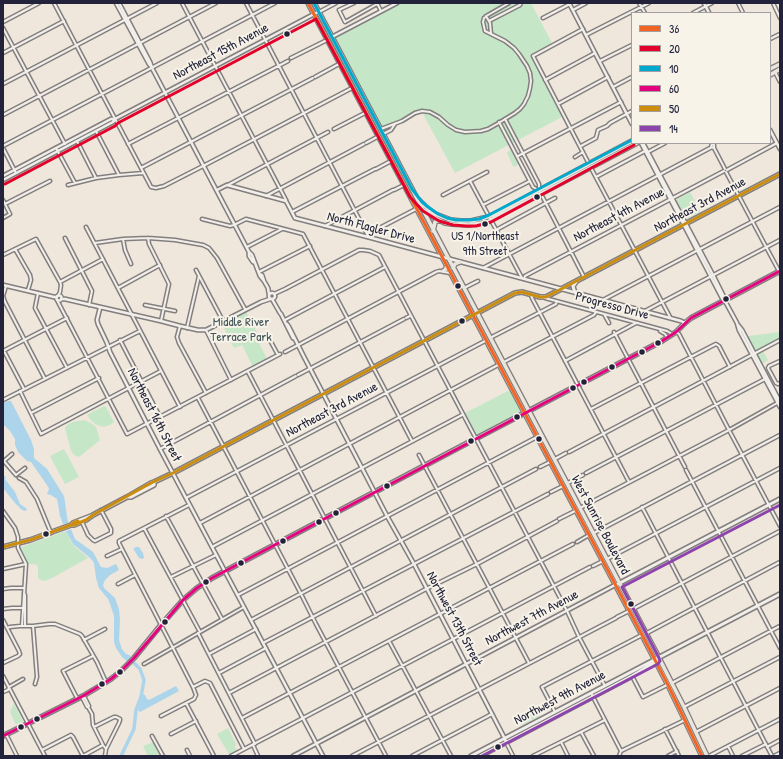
<!DOCTYPE html>
<style>
body{margin:0}
#map{position:relative;width:783px;height:759px;overflow:hidden;background:#efe6dc;font-family:"Patrick Hand",sans-serif}
canvas{display:block}
.frame{position:absolute;inset:0;border:4px solid #22223b;pointer-events:none}
.legend{position:absolute;left:631px;top:12px;width:140px;height:132px;box-sizing:border-box;background:#f7f3e8;border:1px solid #a29fa3;margin:0;padding:5px 7px;list-style:none;font-size:12px;color:#22223b}
.legend li{display:flex;align-items:center;gap:8px;height:20px}
.legend b{width:20px;border:1px solid #a29fa3}
</style>
<div id="map">
<canvas width="783" height="759"></canvas>
<div class="frame"></div>
<ul class="legend">
<li><b style="height:5px;background:#f26522"></b>36</li>
<li><b style="height:5px;background:#e4002b"></b>20</li>
<li><b style="height:5px;background:#00a9ce"></b>10</li>
<li><b style="height:5px;background:#e5007d"></b>60</li>
<li><b style="height:5px;background:#cc8c0c"></b>50</li>
<li><b style="height:5px;background:#8e44ad"></b>14</li>
</ul>
</div>
<script>
const g = document.querySelector('canvas').getContext('2d');
g.lineJoin = 'round';
function fill(path, color) { g.fillStyle = color; g.fill(path, 'evenodd'); }
const poly = rows => new Path2D(rows.map(r => 'M' + r).join(''));
function trace(path, color, width, dash) { g.strokeStyle = color; g.lineWidth = width; g.lineCap = dash ? 'butt' : 'round'; g.setLineDash(dash || []); g.stroke(path); }
function write(font, color, halo, rows, align = 'center') {
  g.font = font + ' "Patrick Hand",sans-serif'; g.lineWidth = 4; g.setLineDash([]); g.textBaseline = 'middle'; g.strokeStyle = halo; g.fillStyle = color; for (const [text, x, y, turn = 0] of rows) {
    g.save(); g.translate(x, y); g.rotate((+turn || 0) * Math.PI / 180); g.textAlign = isNaN(turn) ? turn : align; if (halo) g.strokeText(text, 0, 0); g.fillText(text, 0, 0); g.restore();
  }
}
fill(poly([
 [399,3,531,3,552,43,530,55,562,117,455,173,422,112,384,132,335,39,337,36],
 [510,150,514,152,518,161,518,164,515,167,513,166,507,153],
 [690,192,700,212,688,219,685,218,676,200],
 [246,312,257,332,256,337,267,359,253,367,242,345,234,348,222,324],
 [780,332,780,339,762,349,768,360,762,364,748,336],
 [510,390,521,411,477,435,465,413],
 [104,406,106,407,114,422,110,425,103,427,95,424,90,419,87,415],
 [84,420,91,423,96,427,100,440,79,457,74,455,71,451,65,428,66,426,72,422],
 [64,449,79,477,65,484,50,456],
 [66,531,72,544,88,558,54,577,45,581,41,580,38,578,38,568,37,565,33,564,27,564,19,548],
 [14,703,23,721,16,725,10,712],
 [537,709,540,716,532,720,528,713],
 [527,714,531,721,522,725,518,718],
 [228,728,236,744,235,747,238,752,230,756,217,734],
 [153,742,160,756,148,756,143,746]
]), '#c5e7c7');
fill(poly([
 [8,401,11,401,31,440,34,449,34,458,47,469,64,496,68,523,63,524,60,516,58,504,57,499,51,495,47,494,49,489,47,485,31,462,27,461,18,452,15,445,15,439,10,431,3,424,3,403],
 [3,475,6,477,5,479,15,492,20,504,26,508,27,510,25,511,22,510,15,503,3,488],
 [71,529,75,539,93,552,101,567,107,568,116,564,119,570,110,575,105,580,103,585,104,588,115,598,119,609,120,620,119,640,122,649,126,654,131,656,127,661,122,657,116,648,114,642,114,616,110,604,108,599,99,588,96,578,94,563,92,560,89,557,73,544,66,531],
 [136,547,139,547,143,553,144,558,142,559,139,558,134,550,133,549],
 [176,686,179,691,140,712,138,710,143,694,145,695,147,699,149,700]
]), '#acd5eb');
trace(poly([
 [121,756,134,729,136,710,141,697,144,680,140,669,127,656]
]), '#acd5eb', 3.5);
const minor = poly([
 [54,3,150,185,151,187,156,188,164,186,207,164,352,88],
 [182,3,286,200],
 [246,3,367,234,368,237,370,233,416,209],
 [354,3,339,10,345,22,377,4],
 [377,3,381,11],
 [639,3,645,13],
 [738,3,743,13],
 [773,3,780,18],
 [573,10,586,3],
 [319,12,336,3],
 [693,13,712,3],
 [486,16,490,23,491,34],
 [543,18,570,4],
 [489,21,520,5,521,3],
 [3,22,39,3],
 [3,28,65,144],
 [583,29,533,56,589,164],
 [586,35,649,3],
 [770,39,780,34],
 [3,53,64,21],
 [291,58,327,40],
 [600,61,632,45],
 [775,72,780,82],
 [315,77,339,64],
 [545,80,595,53],
 [3,84,157,3],
 [613,87,632,77],
 [558,104,608,77],
 [3,115,216,3],
 [505,119,539,184,539,190,584,277],
 [499,122,533,187,538,190],
 [334,129,365,113],
 [381,129,402,121,415,113,422,111,430,112,439,117,448,125,456,130,465,132,481,131,488,129,497,124,515,113,520,109,524,104,528,96,530,88,531,81,530,73,527,66,519,54,514,48,505,41,485,31,483,22,484,18,488,15,509,3],
 [96,131,119,175],
 [383,134,391,130,395,124],
 [77,141,96,178],
 [366,143,379,136],
 [128,144,288,61],
 [712,144,714,145,714,148,711,147,712,144],
 [3,146,275,3],
 [581,146,596,138,598,130,607,126,610,123,632,111],
 [3,148,16,173],
 [56,148,75,183],
 [714,148,725,169],
 [648,152,665,143],
 [518,156,621,102],
 [575,157,583,152],
 [141,168,313,78],
 [591,168,670,317],
 [376,169,391,161],
 [727,170,777,143],
 [726,172,780,273],
 [596,177,645,151],
 [470,181,522,278],
 [68,185,96,178,119,175,143,173],
 [228,185,328,132],
 [394,190,404,185],
 [443,195,487,172],
 [266,196,364,144],
 [3,200,10,214,3,218],
 [5,204,50,181],
 [483,205,530,181],
 [292,212,375,169],
 [202,219,230,226,234,225,246,219,303,234,412,441],
 [325,226,393,190],
 [86,227,180,407],
 [496,230,555,198],
 [65,238,92,291,89,305],
 [148,238,149,244,169,284,161,321],
 [123,239,125,250,131,264],
 [95,243,123,239,148,238,175,240,203,245,209,248,217,258,245,309],
 [247,247,282,229],
 [15,249,30,275,31,280,28,290],
 [3,255,36,239,60,282,61,285,60,292,58,296],
 [483,268,712,147],
 [196,270,223,321],
 [259,272,310,246],
 [524,279,525,276,724,171],
 [60,282,103,259],
 [6,286,3,296,5,302,45,379],
 [118,288,160,265],
 [464,288,478,281],
 [38,293,35,308,67,368],
 [274,294,285,289,359,250,363,250,370,251,379,255,567,611,579,637,605,686],
 [531,295,532,298,629,482],
 [545,298,667,331,672,334],
 [57,300,127,434,280,354],
 [603,300,780,207],
 [145,305,175,311],
 [645,311,780,240],
 [604,314,609,323],
 [406,318,410,316],
 [285,320,385,267],
 [180,326,177,337,179,343,206,393],
 [187,328,199,276],
 [206,330,231,380],
 [660,331,665,334,667,337],
 [614,332,685,467],
 [676,332,679,334,729,430],
 [490,338,556,304,557,301],
 [268,339,271,342,278,355],
 [120,340,160,417],
 [3,351,67,318],
 [4,351,24,389],
 [285,352,436,272,439,271,450,273],
 [565,361,636,323],
 [780,361,769,366,768,368,776,383,778,384,780,383],
 [504,362,594,315,596,312],
 [248,372,376,616],
 [298,375,404,319],
 [20,391,41,434,161,371],
 [198,398,300,592,316,624,386,756],
 [3,400,140,331],
 [591,409,712,346,716,344,719,346,730,367],
 [31,413,99,378],
 [730,432,780,526],
 [160,449,296,376],
 [569,452,780,340],
 [419,455,529,663],
 [555,459,566,453],
 [3,460,16,475,25,468],
 [4,461,12,454],
 [540,467,550,462],
 [686,470,780,648],
 [586,473,765,379],
 [19,478,26,482,37,499,51,533],
 [568,483,583,475],
 [551,492,563,486],
 [186,498,485,341],
 [642,507,772,756],
 [580,508,731,429,779,402],
 [3,511,15,528,18,537,18,548,26,564,22,626],
 [166,516,222,619],
 [559,519,575,511],
 [82,522,88,535,93,540,95,541,111,533,111,529,101,510],
 [200,523,498,365],
 [144,528,200,632],
 [594,533,780,435],
 [577,542,589,535],
 [212,547,462,415],
 [107,556,122,549],
 [607,559,780,468],
 [593,566,603,561],
 [3,569,26,564],
 [171,577,216,555],
 [118,584,135,575],
 [3,589,11,588,24,588],
 [24,593,25,595,25,626],
 [238,595,537,437],
 [3,609,12,608,23,608],
 [633,609,780,531],
 [617,617,629,611],
 [3,620,19,651,20,654,18,656,3,663],
 [251,620,536,469],
 [33,626,37,677,35,684],
 [7,628,10,627,20,626,33,626,49,624,55,624,80,634,82,636,97,662,106,682],
 [198,633,255,744],
 [647,633,780,562],
 [84,640,105,629],
 [389,641,451,756],
 [263,643,548,494],
 [209,654,256,629],
 [144,664,244,607],
 [219,673,266,648],
 [3,676,45,756],
 [632,676,643,697,667,685],
 [672,683,780,626],
 [193,687,205,681,210,683,244,749],
 [3,692,8,690,9,687,23,679],
 [229,693,426,589,477,564,557,521],
 [591,693,621,751,619,756],
 [83,697,83,699,87,707,88,707],
 [77,698,63,671,93,656],
 [84,698,85,698,89,706,88,707,92,714,93,725,103,745,106,749,105,756],
 [186,703,214,756],
 [684,707,780,657],
 [555,712,542,687,642,635],
 [161,716,194,699,196,695,193,687,122,549,119,543,119,541,189,505],
 [242,718,573,544],
 [94,727,114,717,116,717,120,719,120,720,119,723,106,749],
 [665,729,679,756],
 [581,732,594,756],
 [696,732,780,688],
 [6,734,17,756],
 [171,734,196,721],
 [152,736,163,756],
 [506,742,513,756],
 [561,742,568,756],
 [253,745,258,756],
 [728,746,733,756],
 [767,747,780,740],
 [42,750,71,735,73,737,83,756],
 [187,750,190,756],
 [621,751,685,720],
 [83,756,103,745],
 [231,756,590,567],
 [352,756,616,618],
 [412,756,492,714],
 [533,756,605,720],
 [668,756,677,751],
 [709,756,780,719],
 [742,756,766,744],
 [774,756,780,753]
]);
const tertiary = poly([
 [116,3,149,64,152,67],
 [119,3,150,62,152,68,249,252,249,256,253,262,255,263,260,276,264,281,262,275,260,274],
 [569,3,632,124],
 [704,3,709,13],
 [332,37,397,3],
 [770,130,780,149],
 [641,143,722,298,725,301,737,323,739,330,780,407],
 [643,143,713,275,724,297,725,300],
 [3,176,111,119,115,119],
 [3,180,113,122,115,119,318,12],
 [217,190,227,185,286,201,295,218,368,237,681,321,685,323],
 [249,252,252,255,255,263],
 [264,281,268,288,269,294],
 [3,285,54,297,57,297],
 '269 296a3 3 0 1 1 6 0a3 3 0 1 1-6 0Z',
 '56.5 298a2.5 2.5 0 1 1 5 0a2.5 2.5 0 1 1-5 0Z',
 [61,299,65,299,161,321,180,326,198,330,206,330,261,302,270,299],
 [272,299,280,313,281,314,293,338,295,339],
 [100,308,97,320,98,324,107,343,110,352,160,449,323,756],
 [287,324,289,327,303,355,387,516,414,564,505,739,506,742],
 [738,325,742,330,780,402],
 [293,756,615,585]
]);
const secondary = poly([
 [576,282,573,286,574,290,576,293],
 [129,497,131,497,154,485,154,482],
 [71,525,74,525,86,520,93,515,127,497,151,483,154,482,173,473,515,293,522,292,540,297,546,297,780,174],
 [3,547,30,540,71,525,73,523,91,516],
 [618,584,780,499],
 [3,736,83,696,98,687,111,679,121,671,134,658,161,625,183,600,197,588,212,578,475,439,662,341,676,332,685,323,691,318,780,271],
 [471,756,780,594],
 [480,756,632,676,657,661]
]);
const primary = poly([
 [308,3,642,635,668,685,702,756],
 [314,3,659,658,684,707,707,756],
 [770,69,780,64],
 [770,75,780,69],
 [419,200,426,207,435,214,451,220,461,221,471,221,484,218,493,215,632,141],
 [422,209,435,218,445,223,452,224,469,225,487,222,637,143],
 [433,231,435,222,437,221,441,221],
 [453,268,455,264,460,262],
 [443,271,445,270,447,266]
]);
trace(minor, '#837f7f', 5);
trace(tertiary, '#837f7f', 5.5);
trace(secondary, '#837f7f', 6);
trace(primary, '#837f7f', 6);
trace(minor, '#f2efea', 2);
trace(tertiary, '#f2efea', 2.5);
trace(secondary, '#f2efea', 3);
trace(primary, '#ebe6dd', 3.5);
trace(poly([
 [308,3,642,635,668,685,702,756]
]), '#f26522', 3);
trace(poly([
 [5,184,115,126,118,123,316,19,410,197,423,211,439,221,453,225,466,226,476,226,491,222,634,145]
]), '#e4002b', 3);
trace(poly([
 [314,3,412,189,422,202,428,207,438,214,447,218,456,220,469,220,479,219,489,215,632,140]
]), '#00a9ce', 3);
trace(poly([
 [3,736,83,696,111,679,121,671,134,658,183,600,197,588,212,578,662,341,676,332,691,318,780,271]
]), '#e5007d', 3);
trace(poly([
 [71,525,74,525,86,520,93,515,151,483,173,473,515,293,522,292,540,297,546,297,780,174],
 [3,547,30,540,71,525,73,523,78,521]
]), '#cc8c0c', 3);
trace(poly([
 [482,756,658,664,660,661,659,658,622,587,780,505]
]), '#8e44ad', 3);
for (const [x, y, r, color] of [
 [287,34,3.5,"#22223b"],
 [537,197,3.5,"#22223b"],
 [485,224,3.5,"#22223b"],
 [458,286,3.5,"#22223b"],
 [726,299,3.5,"#22223b"],
 [462,321,3.5,"#22223b"],
 [658,343,3.5,"#22223b"],
 [642,352,3.5,"#22223b"],
 [612,367,3.5,"#22223b"],
 [584,382,3.5,"#22223b"],
 [573,388,3.5,"#22223b"],
 [517,417,3.5,"#22223b"],
 [539,439,3.5,"#22223b"],
 [471,441,3.5,"#22223b"],
 [387,486,3.5,"#22223b"],
 [336,513,3.5,"#22223b"],
 [319,522,3.5,"#22223b"],
 [46,534,3.5,"#22223b"],
 [283,541,3.5,"#22223b"],
 [241,563,3.5,"#22223b"],
 [206,582,3.5,"#22223b"],
 [631,604,3.5,"#22223b"],
 [165,622,3.5,"#22223b"],
 [120,672,3.5,"#22223b"],
 [102,684,3.5,"#22223b"],
 [37,719,3.5,"#22223b"],
 [21,727,3.5,"#22223b"],
 [498,747,3.5,"#22223b"]
]) { const dot = new Path2D(); dot.arc(x, y, r, 0, 2 * Math.PI); g.fillStyle = color; g.fill(dot); trace(dot, '#f7f3e8', 1.5); }
write('12px', '#22223b', '#f7f3e8', [
 ["US 1/Northeast",485,237],
 ["9th Street",485,252]
]);
write('13px', '#22223b', '#f7f3e8', [
 ["Northeast 15th Avenue",221,52,-28],
 ["Northeast 3rd Avenue",700,205,-28],
 ["Northeast 4th Avenue",619,215,-28],
 ["North Flagler Drive",371,228,15],
 ["Progresso Drive",612,306,15],
 ["Northeast 3rd Avenue",332,410,-28],
 ["Northeast 16th Street",154,415,63],
 ["West Sunrise Boulevard",600,525,62],
 ["Northwest 7th Avenue",532,618,-28],
 ["Northwest 13th Street",454,619,62],
 ["Northwest 9th Avenue",560,698,-28]
]);
write('13px', '#42545a', '#f7f3e8', [
 ["Middle River",241,323],
 ["Terrace Park",241,338]
]);
</script>
